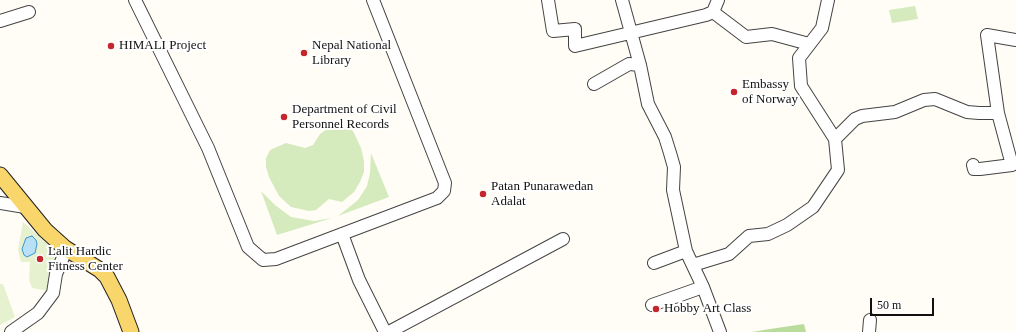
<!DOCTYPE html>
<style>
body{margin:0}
#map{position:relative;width:1016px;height:332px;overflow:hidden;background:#fffdf5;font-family:"Times New Roman",serif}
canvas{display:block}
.scale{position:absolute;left:870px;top:298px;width:64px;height:18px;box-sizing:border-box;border:2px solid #111;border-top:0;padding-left:5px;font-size:12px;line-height:14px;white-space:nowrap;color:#111;-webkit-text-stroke:3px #fff;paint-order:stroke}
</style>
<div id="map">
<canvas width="1016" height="332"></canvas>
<div class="scale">50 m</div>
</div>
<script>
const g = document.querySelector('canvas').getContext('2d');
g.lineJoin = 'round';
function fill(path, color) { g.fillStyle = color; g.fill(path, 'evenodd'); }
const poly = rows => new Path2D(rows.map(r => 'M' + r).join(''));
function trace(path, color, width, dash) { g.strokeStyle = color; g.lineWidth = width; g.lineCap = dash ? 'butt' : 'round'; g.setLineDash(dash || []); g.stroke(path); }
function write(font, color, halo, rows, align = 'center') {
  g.font = font + ' "Times New Roman",serif'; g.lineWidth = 4; g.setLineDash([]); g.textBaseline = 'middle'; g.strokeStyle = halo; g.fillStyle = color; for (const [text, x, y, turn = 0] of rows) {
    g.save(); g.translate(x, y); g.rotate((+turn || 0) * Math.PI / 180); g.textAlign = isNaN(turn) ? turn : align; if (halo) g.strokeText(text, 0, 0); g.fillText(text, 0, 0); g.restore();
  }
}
fill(poly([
 [915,6,918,19,892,23,889,10],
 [341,124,353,131,361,148,364,161,364,172,360,182,354,192,342,202,329,199,316,210,309,211,291,207,279,196,269,177,266,167,266,158,270,150,286,143,305,148,313,145,320,134,327,129],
 [371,153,389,197,338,216,358,200,367,186,370,173],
 [261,191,275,205,291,217,314,221,332,218,277,235]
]), '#d5ebbd');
fill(poly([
 [804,324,806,332,752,332,770,329]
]), '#b9dc9c');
fill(poly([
 [23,222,61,256,49,291,32,288,29,280,30,262,21,262,18,250],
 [0,284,3,284,15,317,0,325]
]), '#e6f2cf');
const water = poly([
 [32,236,36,240,37,244,35,253,27,257,24,255,22,249,26,238,32,236]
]);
fill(water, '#b9e0f7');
trace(water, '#3f96cf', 1);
const minor = poly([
 [135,0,208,148,248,247,263,260,276,259,437,198,444,191,445,183,373,0],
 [548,0,553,31,575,29,575,46,706,15,713,12,718,0],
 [622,0,640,65,648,104,665,137,670,153,674,167,673,190,686,251,703,287,720,332],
 [828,0,822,28,799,58,801,86,835,139],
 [713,12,746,37,772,34,809,44],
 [0,21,29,12],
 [594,84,629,64,640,65],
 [973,165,974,169,980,169,1012,165,998,113],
 [0,203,25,207],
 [342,234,359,280,385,332],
 [654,263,686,251],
 [693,265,729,254,749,236,768,234,787,225,813,207,838,170,835,139,855,119,862,116,895,112,924,100,935,99,967,112,979,113,998,113,987,35,1016,40],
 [652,305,703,287],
 [11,332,38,313,53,293,56,274,64,255,69,251],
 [389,332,563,239],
 [869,332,870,320]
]);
const major = poly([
 [0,175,45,230,65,248,100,270,107,277,119,300,131,332]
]);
trace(minor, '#444', 14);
trace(major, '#222', 17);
trace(minor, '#fff', 12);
trace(major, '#f9d66b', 15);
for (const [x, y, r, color] of [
 [111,46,4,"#c4262e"],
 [304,53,4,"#c4262e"],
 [734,92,4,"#c4262e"],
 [284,117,4,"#c4262e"],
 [483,194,4,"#c4262e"],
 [40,259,4,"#c4262e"],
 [656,309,4,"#c4262e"]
]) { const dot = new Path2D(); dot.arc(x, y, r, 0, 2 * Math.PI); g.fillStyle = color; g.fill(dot); trace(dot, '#fff', 1.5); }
write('13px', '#111', '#fff', [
 ["HIMALI Project",119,46],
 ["Nepal National",312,46],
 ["Library",312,61],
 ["Embassy",742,85],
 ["of Norway",742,100],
 ["Department of Civil",292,110],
 ["Personnel Records",292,125],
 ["Patan Punarawedan",491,187],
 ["Adalat",491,202],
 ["Lalit Hardic",48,252],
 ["Fitness Center",48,267],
 ["Hobby Art Class",664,309]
], 'left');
</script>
